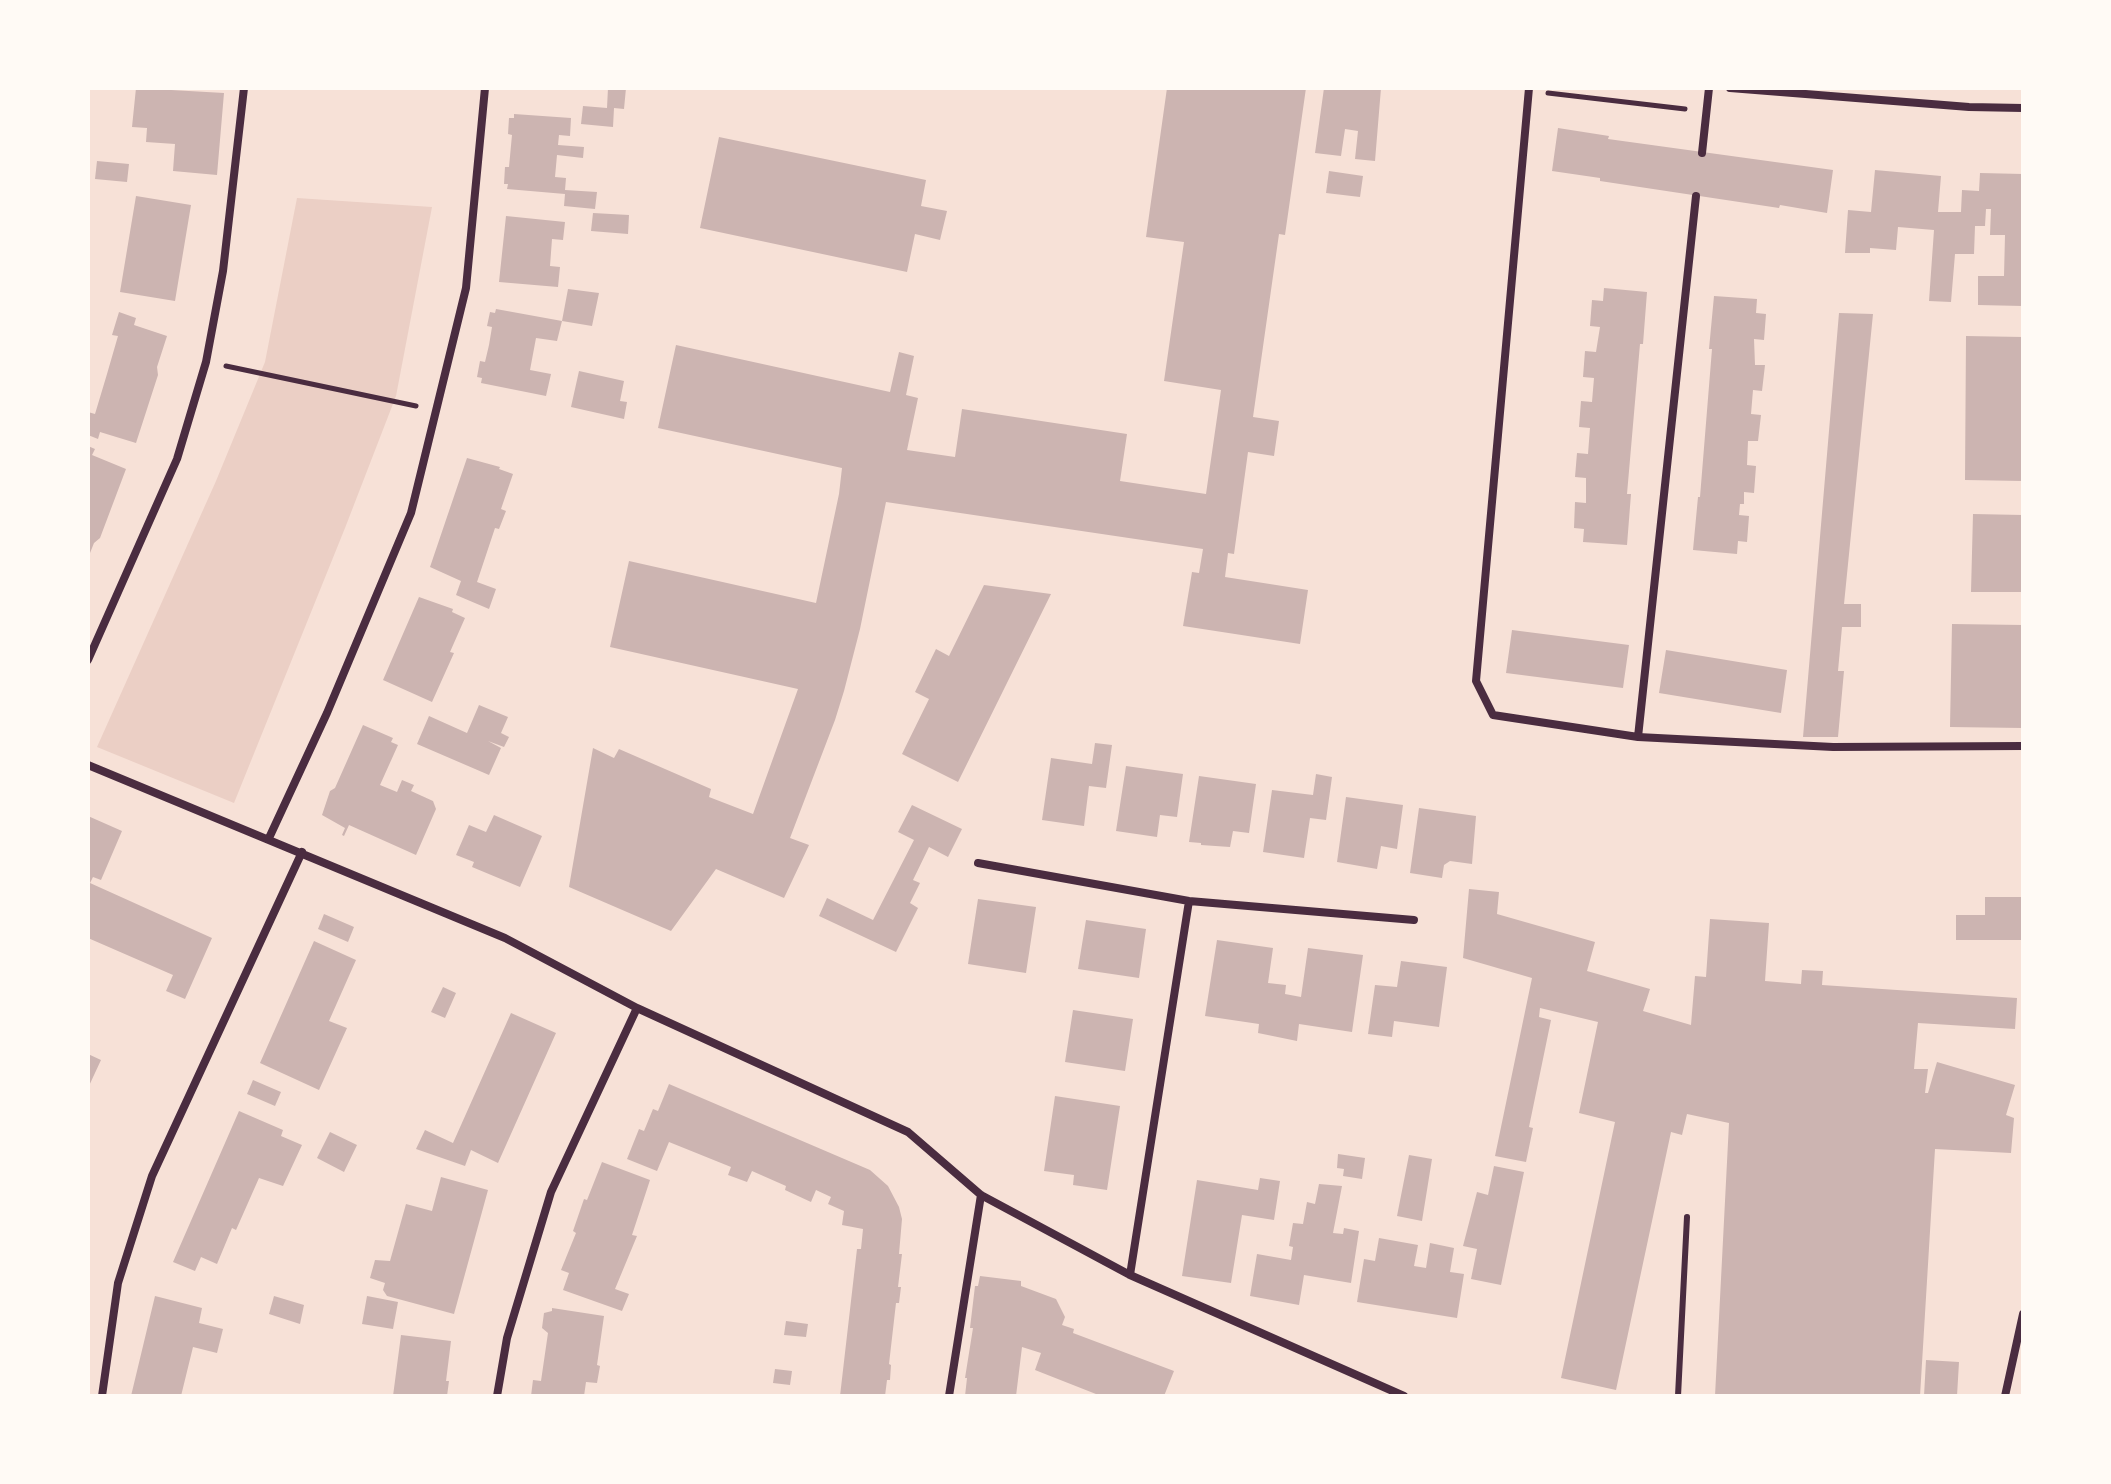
<!DOCTYPE html>
<style>
body{margin:0}
#map{position:relative;width:2111px;height:1484px;overflow:hidden;background:#f7e1d7;font-family:Rubik,sans-serif}
canvas{display:block}
.frame{position:absolute;inset:0;border:90px solid #fffaf5;pointer-events:none}
</style>
<div id="map">
<canvas width="2111" height="1484"></canvas>
<div class="frame"></div>
</div>
<script>
const g = document.querySelector('canvas').getContext('2d');
g.lineJoin = 'round';
function fill(path, color) { g.fillStyle = color; g.fill(path, 'evenodd'); }
const poly = rows => new Path2D(rows.map(r => 'M' + r).join(''));
function trace(path, color, width, dash) { g.strokeStyle = color; g.lineWidth = width; g.lineCap = dash ? 'butt' : 'round'; g.setLineDash(dash || []); g.stroke(path); }
fill(poly([
 [297,198,432,207,396,396,345,528,234,803,97,747,216,481,265,362]
]), '#ebcfc5');
fill(poly([
 [136,88,224,93,217,175,173,171,175,144,146,142,147,128,132,127],
 [608,88,626,88,624,109,614,108,613,127,581,124,583,106,607,108],
 [1167,88,1306,88,1285,235,1279,234,1253,417,1279,421,1274,456,1248,452,1234,554,1228,553,1225,577,1308,590,1300,644,1183,626,1192,572,1199,573,1203,549,886,502,860,629,844,691,835,720,790,838,809,845,784,898,716,869,671,931,569,887,593,748,614,758,619,749,711,789,709,797,753,814,798,689,610,647,629,561,816,603,839,494,842,468,658,428,676,345,890,392,899,352,914,356,906,395,918,398,907,450,955,457,962,409,1127,434,1120,481,1206,494,1221,390,1164,381,1184,242,1146,237],
 [1324,88,1381,88,1375,161,1355,159,1358,131,1345,129,1341,156,1315,153],
 [514,114,571,118,570,136,559,135,558,145,584,147,583,158,557,155,555,177,566,178,565,190,597,192,595,209,564,206,565,194,507,189,508,184,504,184,505,167,509,167,512,135,508,134,509,118,514,118],
 [1558,128,1609,136,1608,139,1833,170,1827,213,1780,205,1779,208,1600,181,1600,178,1552,171],
 [719,137,926,180,921,206,947,211,940,240,915,234,907,272,700,228],
 [97,161,129,164,127,182,95,179],
 [1875,170,1941,176,1938,212,1961,212,1962,190,1979,191,1980,173,2023,174,2023,306,1978,305,1978,276,2004,276,2005,235,1990,235,1991,209,1986,209,1985,226,1975,226,1974,254,1955,254,1951,302,1929,301,1934,230,1898,227,1896,250,1870,248,1870,253,1845,253,1848,210,1871,212],
 [1329,171,1363,176,1360,197,1326,193],
 [136,196,191,205,175,301,120,292],
 [593,213,629,215,628,234,591,231],
 [506,216,565,222,563,240,552,239,550,266,560,267,558,287,499,282],
 [1604,288,1647,292,1643,344,1640,344,1627,494,1631,494,1627,545,1583,542,1584,529,1574,528,1575,502,1586,503,1586,478,1575,477,1577,453,1588,454,1590,428,1579,427,1581,401,1592,402,1594,378,1583,377,1585,351,1596,352,1600,327,1590,326,1592,300,1603,301],
 [568,289,599,293,592,326,562,321],
 [1714,296,1757,299,1756,313,1766,314,1764,340,1754,339,1755,365,1765,365,1762,391,1753,390,1751,414,1761,415,1758,441,1748,441,1747,465,1756,466,1754,493,1744,492,1744,504,1740,504,1739,515,1749,516,1747,542,1738,541,1737,554,1693,550,1698,497,1700,497,1712,349,1709,349],
 [496,309,562,321,557,341,536,338,530,370,551,374,546,396,481,383,482,378,477,377,480,361,485,362,489,345,492,327,487,326,490,312,495,313],
 [119,312,136,318,134,325,167,336,157,367,158,375,136,443,100,432,98,439,88,435,88,412,95,414,107,374,118,336,112,335],
 [1839,313,1873,314,1844,604,1861,604,1861,627,1842,627,1838,671,1844,671,1838,737,1803,737],
 [1966,336,2023,337,2023,481,1965,480],
 [579,371,624,381,620,401,627,402,624,419,571,407],
 [88,446,95,449,92,455,126,469,100,538,94,543,88,558],
 [467,458,500,467,499,469,513,474,501,509,506,511,499,529,495,528,477,582,496,589,489,609,456,595,461,581,430,567],
 [1973,514,2023,515,2023,592,1971,592],
 [984,585,1051,594,958,782,902,754,929,699,915,692,936,649,949,656],
 [419,597,453,609,452,612,465,618,450,652,454,653,432,702,383,680],
 [1952,624,2023,625,2023,728,1950,727],
 [1512,630,1629,645,1623,688,1506,673],
 [1666,650,1787,670,1781,713,1659,693],
 [479,705,508,717,501,733,509,737,504,747,488,741,501,748,489,775,417,744,429,716,467,733],
 [363,725,393,738,391,742,398,745,380,785,397,792,402,780,414,785,411,791,433,801,436,809,416,855,349,825,344,836,342,835,345,828,322,815,330,791,335,788],
 [1095,743,1112,745,1106,788,1089,786,1084,826,1042,820,1051,758,1092,764],
 [1126,766,1183,774,1177,817,1160,815,1157,837,1116,831],
 [1316,774,1332,777,1326,820,1310,818,1304,858,1263,852,1272,790,1313,795],
 [1199,776,1256,784,1249,833,1233,831,1230,847,1201,845,1201,843,1189,842],
 [1346,797,1403,805,1397,849,1381,846,1377,869,1337,862],
 [912,805,962,829,948,857,929,847,913,880,920,883,910,903,918,908,896,952,819,916,827,898,873,920,914,840,898,832],
 [1419,808,1476,816,1472,864,1450,861,1444,865,1442,878,1410,873],
 [494,815,542,836,520,887,472,867,474,862,456,855,469,825,486,832],
 [88,816,122,831,101,880,93,877,90,883,212,938,185,999,166,991,173,975,88,938],
 [1469,889,1499,892,1497,914,1595,942,1587,971,1650,989,1643,1011,1691,1025,1695,976,1706,977,1710,919,1769,923,1765,981,1801,984,1802,970,1823,971,1822,985,2017,998,2015,1029,1918,1023,1914,1069,1928,1069,1925,1093,1928,1093,1937,1062,2015,1085,2006,1115,2014,1118,2011,1153,1935,1149,1920,1396,1715,1396,1729,1123,1687,1114,1682,1135,1671,1132,1616,1390,1561,1378,1615,1122,1579,1113,1598,1022,1540,1008,1539,1017,1551,1020,1529,1127,1533,1128,1526,1162,1495,1156,1532,978,1463,958],
 [1985,897,2023,897,2023,940,1956,940,1956,915,1985,915],
 [978,899,1036,907,1026,973,968,964],
 [324,914,354,927,348,942,318,929],
 [1086,920,1146,929,1139,978,1078,969],
 [1217,940,1273,948,1268,983,1286,985,1285,994,1301,997,1308,948,1363,955,1352,1032,1299,1024,1297,1041,1258,1033,1259,1024,1205,1016],
 [314,941,356,960,329,1021,347,1028,319,1090,260,1063],
 [1401,961,1447,967,1439,1027,1394,1021,1392,1037,1368,1034,1375,985,1397,987],
 [443,987,456,993,445,1018,431,1012],
 [1073,1010,1133,1019,1125,1071,1065,1062],
 [511,1013,556,1033,498,1163,471,1150,465,1166,416,1149,425,1130,453,1143],
 [88,1054,101,1060,88,1088],
 [253,1080,281,1092,275,1106,247,1094],
 [669,1084,870,1170,888,1186,899,1207,902,1219,899,1254,902,1254,898,1287,901,1287,899,1303,896,1303,889,1364,891,1365,890,1380,887,1380,885,1396,840,1396,857,1249,861,1249,863,1229,842,1225,844,1211,828,1204,831,1197,816,1190,811,1202,785,1190,786,1186,752,1171,747,1182,728,1175,731,1167,669,1142,657,1171,627,1159,639,1129,644,1131,653,1109,658,1111],
 [1055,1096,1120,1106,1107,1190,1073,1185,1074,1175,1044,1171],
 [239,1111,283,1130,281,1136,302,1145,283,1186,259,1178,236,1230,232,1228,217,1264,201,1257,195,1271,173,1262],
 [330,1132,357,1145,344,1172,317,1158],
 [1338,1154,1365,1158,1362,1179,1343,1176,1344,1169,1337,1168],
 [1409,1155,1432,1159,1422,1221,1397,1216],
 [602,1162,650,1180,632,1235,637,1236,615,1289,629,1294,622,1311,563,1290,569,1273,561,1270,576,1233,573,1231,584,1199,587,1200],
 [1494,1166,1524,1172,1501,1285,1471,1279,1477,1249,1463,1246,1477,1192,1488,1195],
 [441,1177,488,1190,454,1314,387,1296,383,1290,385,1283,370,1278,375,1260,390,1261,406,1204,432,1211],
 [1260,1178,1280,1181,1274,1220,1242,1215,1231,1283,1182,1276,1197,1180,1258,1190],
 [1319,1184,1342,1186,1333,1233,1343,1234,1344,1228,1359,1231,1351,1283,1304,1275,1299,1305,1250,1296,1257,1254,1291,1260,1293,1247,1289,1246,1293,1223,1303,1224,1307,1202,1315,1204],
 [1379,1238,1418,1245,1414,1266,1426,1268,1430,1243,1454,1248,1450,1272,1464,1274,1457,1318,1357,1302,1364,1259,1375,1261],
 [980,1276,1021,1281,1021,1286,1056,1299,1065,1317,1062,1325,1074,1329,1073,1333,1174,1371,1164,1396,1101,1396,1035,1370,1041,1353,1022,1347,1016,1396,965,1396,967,1378,965,1378,973,1328,970,1328,975,1286,978,1286],
 [155,1296,202,1308,199,1323,223,1329,217,1353,193,1347,181,1396,131,1396],
 [274,1296,304,1305,300,1324,269,1314],
 [367,1296,398,1302,393,1329,362,1324],
 [552,1308,604,1316,597,1365,600,1366,597,1383,586,1382,584,1396,531,1396,533,1380,541,1381,548,1333,542,1328,544,1313,552,1311],
 [786,1321,808,1324,806,1337,784,1335],
 [401,1335,451,1341,446,1381,449,1381,447,1396,393,1396],
 [1926,1360,1959,1362,1957,1396,1924,1396],
 [775,1369,792,1371,790,1385,773,1383]
]), '#ccb4b1');
trace(poly([
 [1548,93,1685,109],
 [226,366,416,406]
]), '#4a2c40', 5);
trace(poly([
 [1678,1396,1687,1217]
]), '#4a2c40', 6);
trace(poly([
 [1529,88,1476,681,1493,715,1638,737,1833,747,2023,746],
 [1730,88,1969,107,2023,108],
 [1702,153,1709,88],
 [88,660,177,459,206,362,223,271,244,88],
 [1638,737,1696,196],
 [88,765,505,938,637,1008,908,1132,981,1195,1130,1275,1404,1396],
 [269,838,327,713,411,513,466,288,485,88],
 [978,863,1189,901,1414,920],
 [1130,1275,1189,901],
 [102,1396,118,1283,152,1176,302,852],
 [497,1396,507,1338,551,1192,637,1008],
 [949,1396,981,1195],
 [2005,1396,2023,1314]
]), '#4a2c40', 8);
</script>
